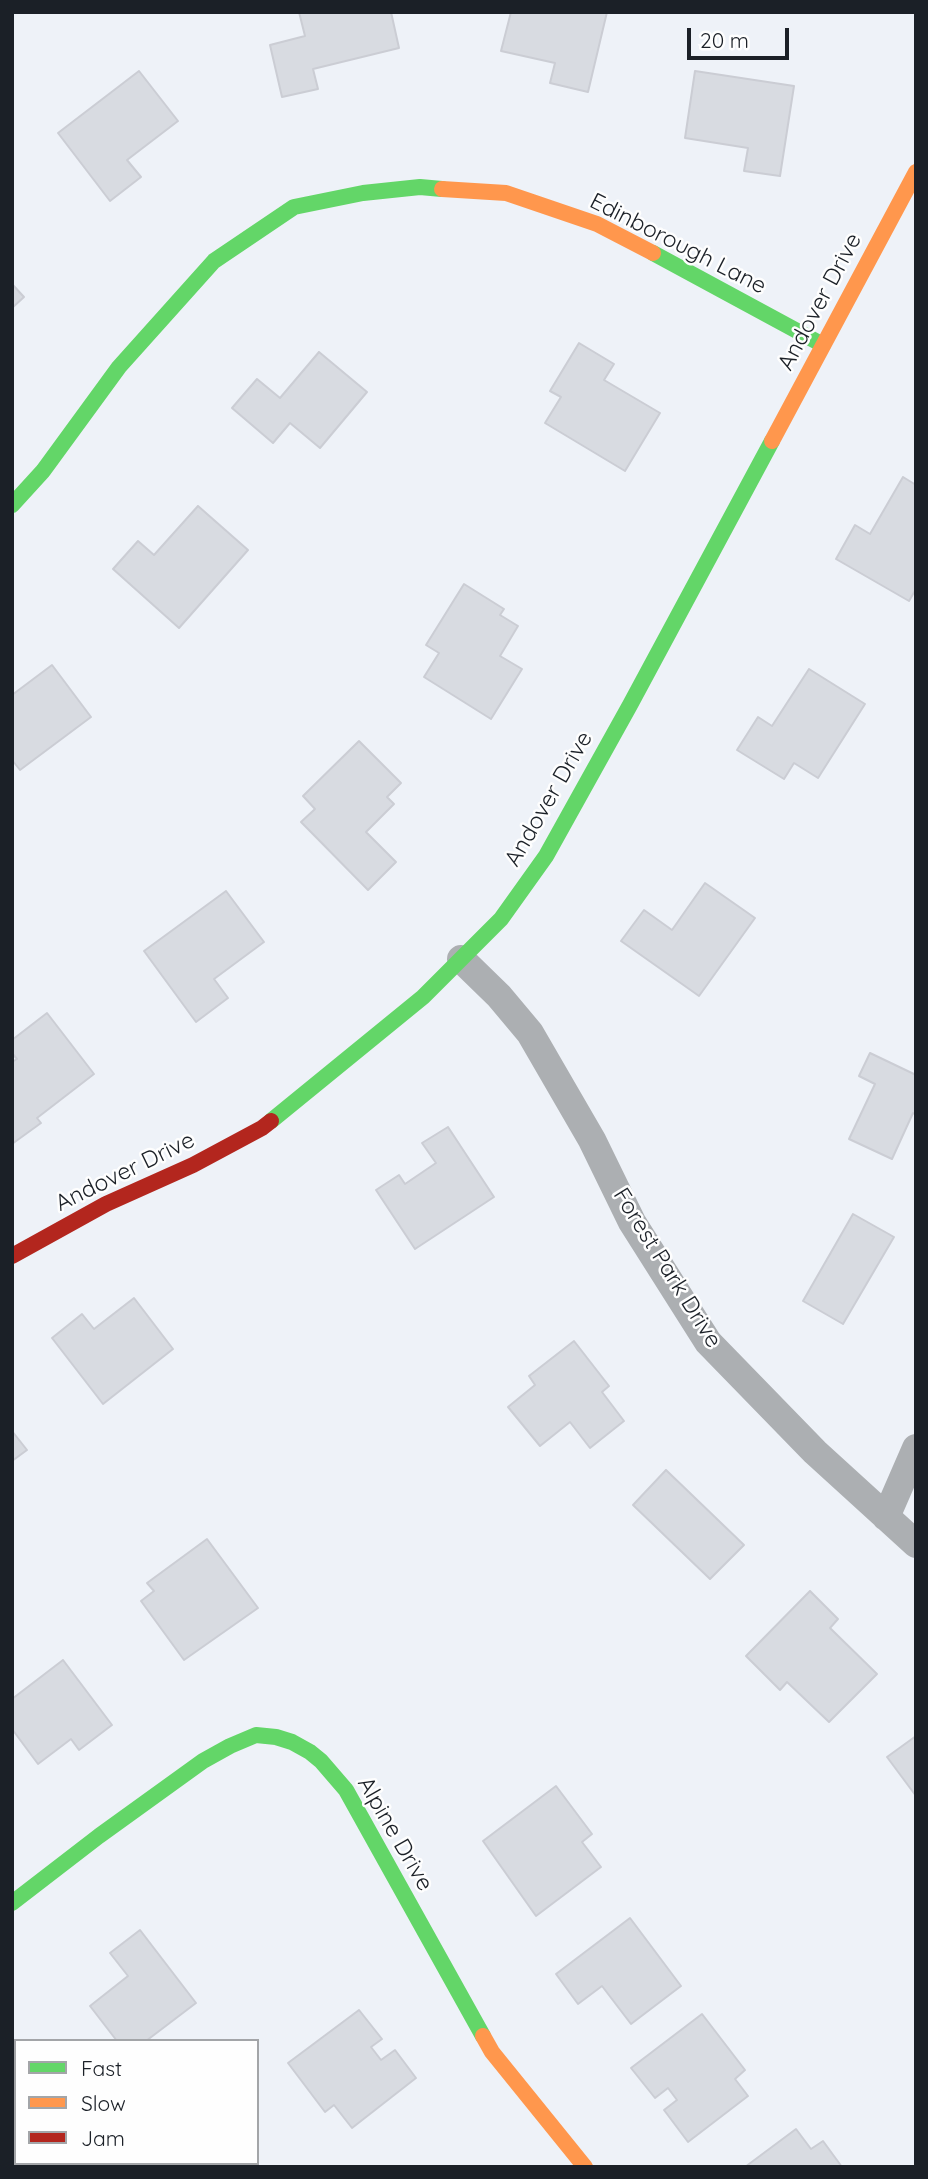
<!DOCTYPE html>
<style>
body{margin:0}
#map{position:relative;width:928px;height:2179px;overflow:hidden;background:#eef2f8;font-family:Quicksand,sans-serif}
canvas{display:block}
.frame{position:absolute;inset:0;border:14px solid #1b2027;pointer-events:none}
.legend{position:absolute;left:14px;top:2039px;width:245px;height:126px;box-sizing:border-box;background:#fefefe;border:2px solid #a3a5a8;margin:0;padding:9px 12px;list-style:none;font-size:21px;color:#1b2027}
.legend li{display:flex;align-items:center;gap:14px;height:35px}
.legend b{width:35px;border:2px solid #a3a5a8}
.scale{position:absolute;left:687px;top:28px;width:102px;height:32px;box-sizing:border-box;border:4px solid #1b2027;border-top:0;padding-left:9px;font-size:21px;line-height:24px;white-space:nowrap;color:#1b2027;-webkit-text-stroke:5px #fefefe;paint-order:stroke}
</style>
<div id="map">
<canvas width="928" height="2179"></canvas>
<div class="frame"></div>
<ul class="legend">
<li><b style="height:9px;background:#63d668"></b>Fast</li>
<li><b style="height:9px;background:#ff974d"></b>Slow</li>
<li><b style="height:9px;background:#b3261e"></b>Jam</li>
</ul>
<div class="scale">20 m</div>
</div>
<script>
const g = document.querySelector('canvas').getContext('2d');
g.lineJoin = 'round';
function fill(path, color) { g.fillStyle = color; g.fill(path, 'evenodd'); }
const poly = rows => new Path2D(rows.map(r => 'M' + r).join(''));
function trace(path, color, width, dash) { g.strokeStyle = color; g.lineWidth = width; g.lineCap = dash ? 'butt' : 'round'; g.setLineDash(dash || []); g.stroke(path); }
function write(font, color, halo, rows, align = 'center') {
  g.font = font + ' Quicksand,sans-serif'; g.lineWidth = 5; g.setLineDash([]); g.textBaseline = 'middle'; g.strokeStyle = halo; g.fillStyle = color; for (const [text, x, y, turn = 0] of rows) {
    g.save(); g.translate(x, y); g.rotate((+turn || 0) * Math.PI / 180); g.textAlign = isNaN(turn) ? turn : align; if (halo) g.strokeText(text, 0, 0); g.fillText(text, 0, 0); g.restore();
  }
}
const building = poly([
 [299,12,391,12,399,48,313,69,318,89,282,97,270,45,305,36,299,12],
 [511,12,607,12,588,92,550,83,555,63,501,51,511,12],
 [139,71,178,121,127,160,141,177,110,201,58,133,139,71],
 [695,71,794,86,780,176,744,171,748,148,685,138,695,71],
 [12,284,24,297,12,308,12,284],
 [579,343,614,364,604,380,660,413,625,471,545,423,561,397,550,391,579,343],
 [319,352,367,392,320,448,290,423,273,443,232,408,257,379,280,398,319,352],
 [903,477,916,485,916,589,909,601,836,559,855,525,870,534,903,477],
 [198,506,248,550,179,628,113,569,138,541,154,555,198,506],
 [464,584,504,609,500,615,518,626,500,656,522,669,491,719,424,677,439,653,426,645,464,584],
 [52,665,91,717,20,770,12,760,12,695,52,665],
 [809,669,865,704,818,778,794,763,784,779,737,750,758,717,772,726,809,669],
 [359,741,401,783,387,797,394,804,366,832,396,862,368,890,301,822,315,809,303,796,359,741],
 [705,883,755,918,699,996,621,941,644,910,672,930,705,883],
 [226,891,264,942,214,979,228,998,196,1022,144,951,226,891],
 [47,1013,94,1074,37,1118,41,1123,12,1144,12,1062,17,1059,12,1053,12,1040,47,1013],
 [870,1053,916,1075,916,1115,913,1113,892,1159,849,1139,875,1084,859,1076,870,1053],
 [448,1127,494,1197,415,1249,376,1190,399,1175,405,1184,436,1163,422,1143,448,1127],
 [853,1214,894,1237,843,1324,803,1301,853,1214],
 [134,1298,173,1349,103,1404,52,1338,82,1314,94,1329,134,1298],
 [574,1341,609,1386,602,1392,624,1421,590,1448,570,1422,540,1446,508,1407,535,1385,529,1376,574,1341],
 [12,1431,27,1450,12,1461,12,1431],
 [666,1470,744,1545,710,1579,633,1505,666,1470],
 [207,1539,258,1608,184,1660,141,1601,154,1591,147,1583,207,1539],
 [810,1591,838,1619,830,1628,877,1674,829,1722,787,1682,780,1690,746,1656,810,1591],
 [63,1660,112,1725,79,1750,71,1739,38,1764,12,1729,12,1699,63,1660],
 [916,1736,916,1796,887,1757,916,1736],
 [556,1786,592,1834,582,1842,601,1867,536,1916,483,1841,556,1786],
 [630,1918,681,1986,631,2024,602,1986,578,2004,556,1974,630,1918],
 [140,1930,196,2003,146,2041,117,2041,90,2006,128,1976,110,1953,140,1930],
 [359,2010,382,2039,371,2047,381,2060,395,2050,416,2078,352,2128,334,2105,325,2112,288,2063,359,2010],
 [702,2014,745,2070,735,2079,748,2096,688,2142,664,2110,677,2100,668,2088,655,2098,631,2068,702,2014],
 [796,2129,811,2149,823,2141,842,2167,745,2167,796,2129]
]);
fill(building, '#d8dbe1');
trace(building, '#cbcdd4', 2);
trace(poly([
 [461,959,499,996,530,1033,592,1140,632,1222,708,1342,815,1452,916,1544],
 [886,1517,916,1448]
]), '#acafb2', 28);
trace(poly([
 [653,253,823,345],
 [12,505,43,471,119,367,214,261,294,207,363,193,420,187,442,189],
 [271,1121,423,997,501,919,546,856,630,705,772,441],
 [12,1903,99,1836,203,1761,230,1746,256,1735,276,1737,292,1742,310,1752,321,1761,346,1790,483,2036]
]), '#63d668', 16);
trace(poly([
 [442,189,506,193,597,224,653,253],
 [772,441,916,172],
 [483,2036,492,2052,585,2167]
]), '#ff974d', 16);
trace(poly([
 [12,1256,106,1204,193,1165,262,1128,271,1121]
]), '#b3261e', 16);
write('23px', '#1b2027', '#fefefe', [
 ["Edinborough Lane",678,244,27],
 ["Andover Drive",820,302,-62],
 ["Andover Drive",549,799,-60],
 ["Andover Drive",125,1172,-26],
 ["Forest Park Drive",667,1268,58],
 ["Alpine Drive",395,1834,60]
]);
</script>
